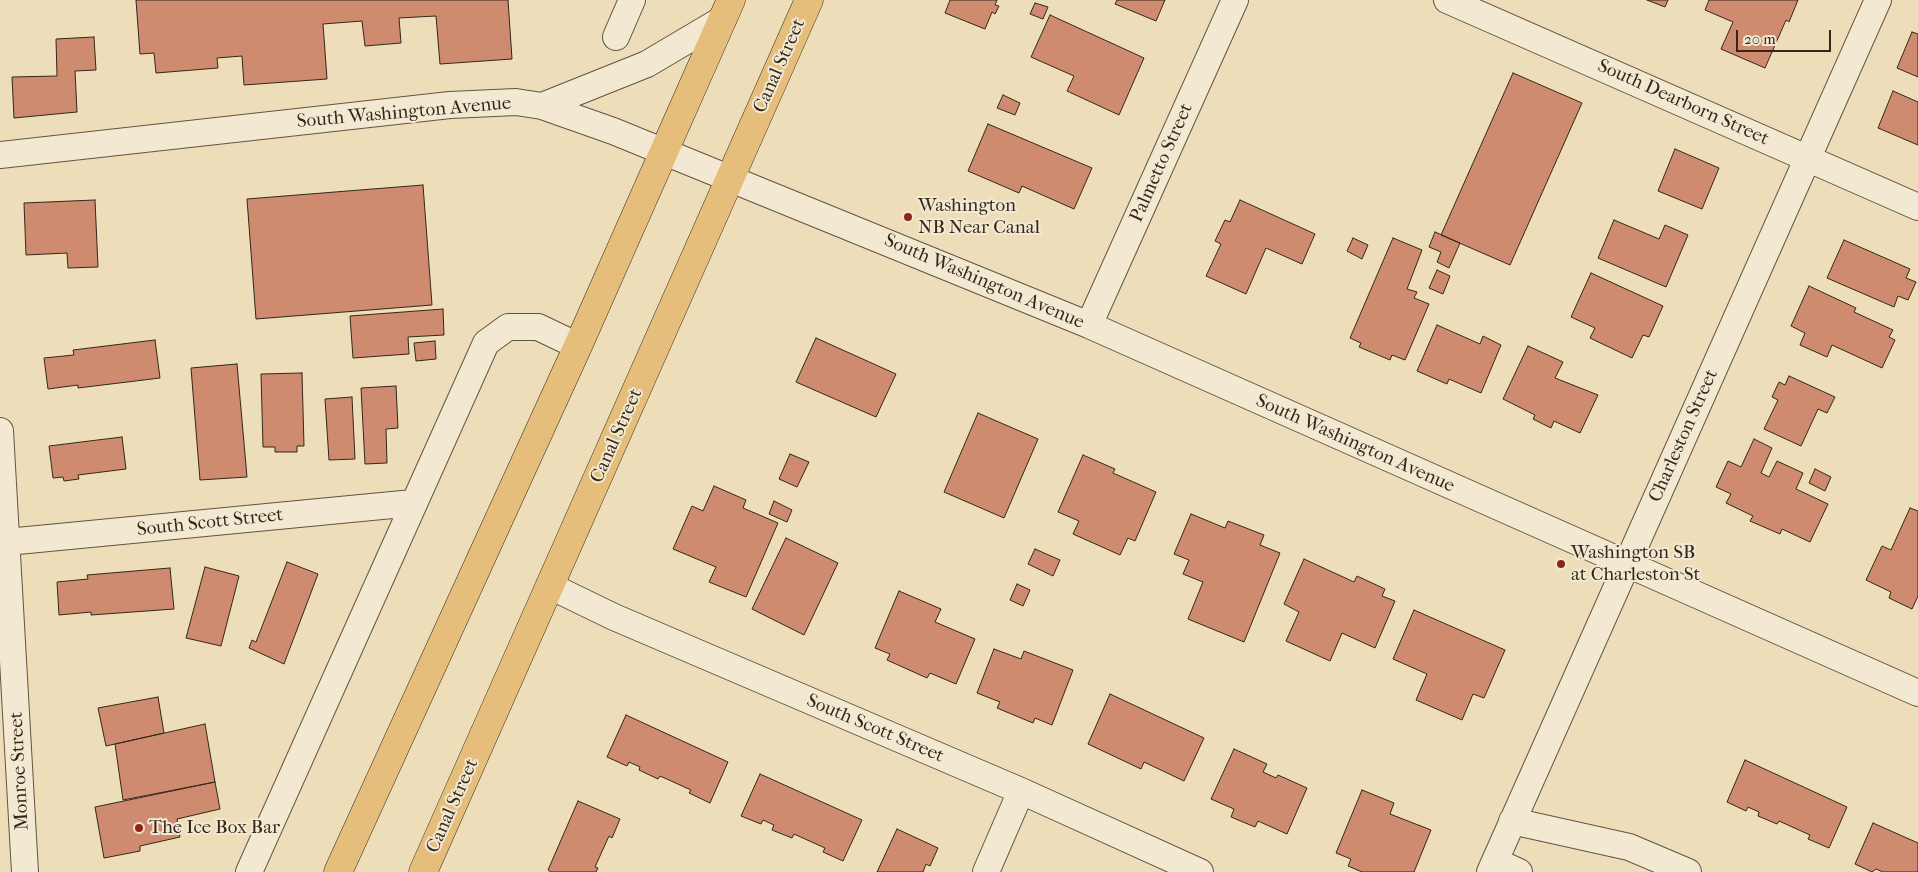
<!DOCTYPE html>
<style>
body{margin:0}
#map{position:relative;width:1918px;height:872px;overflow:hidden;background:#edddb9;font-family:"IM FELL French Canon",serif}
canvas{display:block}
.scale{position:absolute;left:1736px;top:30px;width:95px;height:22px;box-sizing:border-box;border:2px solid #33271a;border-top:0;padding-left:6px;font-size:15px;line-height:18px;white-space:nowrap;color:#33271a;-webkit-text-stroke:4px #f3e9d2;paint-order:stroke}
</style>
<div id="map">
<canvas width="1918" height="872"></canvas>
<div class="scale">20 m</div>
</div>
<script>
const g = document.querySelector('canvas').getContext('2d');
g.lineJoin = 'round';
function fill(path, color) { g.fillStyle = color; g.fill(path, 'evenodd'); }
const poly = rows => new Path2D(rows.map(r => 'M' + r).join(''));
function trace(path, color, width, dash) { g.strokeStyle = color; g.lineWidth = width; g.lineCap = dash ? 'butt' : 'round'; g.setLineDash(dash || []); g.stroke(path); }
function write(font, color, halo, rows, align = 'center') {
  g.font = font + ' "IM FELL French Canon",serif'; g.lineWidth = 4; g.setLineDash([]); g.textBaseline = 'middle'; g.strokeStyle = halo; g.fillStyle = color; for (const [text, x, y, turn = 0] of rows) {
    g.save(); g.translate(x, y); g.rotate((+turn || 0) * Math.PI / 180); g.textAlign = isNaN(turn) ? turn : align; if (halo) g.strokeText(text, 0, 0); g.fillText(text, 0, 0); g.restore();
  }
}
const building = poly([
 [136,0,508,0,512,59,440,64,436,16,399,18,401,43,365,46,362,21,323,24,327,79,244,85,242,56,217,58,218,68,156,73,154,53,140,54,136,0],
 [950,0,997,0,995,5,999,6,995,14,992,12,985,29,945,13,950,0],
 [1117,0,1165,0,1156,21,1115,4,1117,0],
 [1647,0,1668,0,1665,7,1647,0],
 [1709,0,1798,0,1789,22,1786,20,1765,68,1721,49,1733,22,1705,10,1709,0],
 [1035,3,1048,7,1043,19,1030,14,1035,3],
 [1050,15,1144,58,1119,115,1067,91,1074,76,1031,57,1050,15],
 [1912,32,1918,34,1918,77,1897,68,1912,32],
 [94,37,96,70,75,71,77,112,14,118,12,77,57,76,56,39,94,37],
 [1513,73,1582,103,1510,265,1441,235,1513,73],
 [1893,91,1918,102,1918,145,1878,128,1893,91],
 [1003,95,1020,103,1015,115,997,108,1003,95],
 [988,124,1092,168,1074,209,1022,186,1019,193,968,171,988,124],
 [1675,149,1719,168,1702,209,1658,191,1675,149],
 [423,185,432,305,256,319,247,199,423,185],
 [95,200,98,267,68,268,67,253,26,255,24,203,95,200],
 [1240,200,1315,234,1302,264,1266,248,1246,294,1206,276,1221,244,1215,241,1225,220,1230,222,1240,200],
 [1614,220,1659,239,1665,225,1688,235,1666,287,1598,258,1614,220],
 [1435,232,1460,243,1449,268,1437,262,1441,252,1429,247,1435,232],
 [1353,238,1368,245,1362,259,1347,251,1353,238],
 [1393,238,1422,250,1407,289,1417,292,1414,298,1429,304,1405,360,1392,355,1390,360,1359,347,1361,343,1350,338,1393,238],
 [1844,240,1910,269,1906,278,1916,282,1908,300,1898,296,1894,307,1827,278,1844,240],
 [1437,270,1450,276,1443,294,1429,288,1437,270],
 [1591,273,1663,306,1649,337,1643,335,1632,358,1590,338,1595,328,1571,317,1591,273],
 [1809,286,1856,308,1854,312,1893,330,1889,337,1895,340,1882,368,1832,345,1827,357,1800,345,1805,333,1791,326,1809,286],
 [443,309,444,335,408,337,409,354,353,358,350,316,443,309],
 [1437,325,1480,344,1483,336,1501,345,1481,393,1449,379,1447,384,1417,371,1437,325],
 [816,338,896,374,876,417,796,382,816,338],
 [155,340,160,378,78,388,78,385,48,389,44,358,74,355,73,350,155,340],
 [435,341,436,359,416,361,414,343,435,341],
 [1528,346,1563,362,1555,378,1598,395,1580,433,1554,421,1551,428,1533,419,1535,415,1503,399,1528,346],
 [237,364,247,477,200,480,191,368,237,364],
 [302,373,304,446,297,446,297,452,275,452,275,447,263,447,261,374,302,373],
 [1789,376,1835,397,1827,413,1818,409,1801,446,1764,429,1778,400,1772,397,1779,382,1785,385,1789,376],
 [396,386,398,428,386,429,387,463,365,464,361,388,396,386],
 [352,397,355,459,329,460,325,399,352,397],
 [978,413,1038,439,1004,518,944,492,978,413],
 [122,437,126,469,78,475,79,479,64,481,63,477,53,478,49,446,122,437],
 [1754,439,1772,448,1761,473,1769,477,1777,461,1803,473,1796,489,1828,504,1810,542,1782,529,1780,534,1750,521,1753,516,1726,503,1731,494,1716,487,1728,461,1741,467,1754,439],
 [790,454,809,462,797,487,779,479,790,454],
 [1083,455,1115,469,1113,473,1156,492,1135,541,1128,538,1120,555,1073,534,1079,521,1058,512,1083,455],
 [1815,469,1831,477,1825,491,1809,483,1815,469],
 [714,486,746,500,743,508,778,523,746,597,709,582,716,567,673,549,692,506,703,511,714,486],
 [774,501,792,510,787,522,769,514,774,501],
 [1910,508,1918,511,1918,596,1912,609,1889,598,1891,592,1866,580,1882,546,1891,550,1910,508],
 [1191,514,1225,528,1228,521,1264,535,1260,545,1280,553,1244,642,1188,619,1203,582,1183,574,1189,560,1174,554,1191,514],
 [786,538,838,563,804,635,752,609,786,538],
 [1035,549,1060,560,1053,576,1028,564,1035,549],
 [1304,559,1354,582,1357,576,1385,589,1382,596,1395,601,1375,648,1342,633,1330,661,1286,641,1299,612,1284,604,1304,559],
 [287,562,318,574,284,664,249,648,252,640,256,642,287,562],
 [205,567,239,576,221,646,186,638,205,567],
 [170,568,174,609,91,615,91,612,59,615,57,582,88,579,87,575,170,568],
 [1017,584,1030,590,1023,606,1010,600,1017,584],
 [899,591,941,609,935,622,975,639,956,684,930,673,927,678,887,660,890,654,875,648,899,591],
 [1414,610,1505,650,1484,698,1473,694,1462,720,1416,700,1427,674,1393,659,1414,610],
 [994,649,1021,659,1024,651,1073,670,1052,725,1035,718,1033,723,997,708,1000,702,977,693,994,649],
 [1110,694,1204,738,1184,781,1144,762,1141,769,1088,744,1110,694],
 [158,697,164,733,106,746,98,708,158,697],
 [626,715,728,762,710,803,689,793,691,790,660,776,658,779,639,770,640,767,629,762,627,766,607,757,626,715],
 [205,724,215,782,123,800,115,744,205,724],
 [1234,749,1267,764,1263,772,1276,778,1278,775,1307,788,1287,834,1258,821,1255,827,1231,817,1234,809,1211,799,1234,749],
 [1745,760,1847,807,1829,848,1808,839,1810,835,1779,821,1777,824,1758,816,1759,812,1748,807,1746,811,1727,802,1745,760],
 [760,774,862,820,843,861,823,852,825,848,794,834,792,838,772,830,774,825,763,820,761,824,741,816,760,774],
 [215,782,220,809,177,819,180,837,140,846,140,851,104,858,95,807,215,782],
 [1362,790,1394,803,1390,814,1431,830,1414,872,1362,872,1348,866,1351,859,1336,853,1362,790],
 [578,801,620,819,612,838,609,836,595,867,598,868,596,872,551,872,548,870,578,801],
 [1873,823,1918,843,1918,872,1883,872,1876,869,1872,872,1855,864,1873,823],
 [897,829,938,848,930,866,926,864,923,872,877,872,897,829]
]);
fill(building, '#ce8b70');
trace(building, '#33271a', 1);
const minor = poly([
 [1447,0,1918,207],
 [616,37,632,0],
 [542,106,647,64,723,19],
 [0,155,450,105,516,102,542,106,613,131,1089,325,1918,693],
 [1089,325,1235,0],
 [0,431,25,872],
 [7,542,413,503],
 [550,586,614,617,1021,791,1200,872],
 [1512,821,1629,847,1688,872],
 [1495,861,1519,872],
 [249,872,486,343,508,327,538,327,578,346],
 [986,872,1021,791],
 [1490,872,1878,0]
]);
const primary = poly([
 [338,872,578,346,731,0],
 [423,872,809,0]
]);
trace(minor, '#625442', 28);
trace(primary, '#33271a', 29);
trace(minor, '#f3e9d2', 26);
trace(primary, '#e6be7c', 28);
for (const [x, y, r, color] of [
 [908,217,5,"#8f2418"],
 [1561,564,5,"#8f2418"],
 [139,828,5,"#8f2418"]
]) { const dot = new Path2D(); dot.arc(x, y, r, 0, 2 * Math.PI); g.fillStyle = color; g.fill(dot); trace(dot, '#f3e9d2', 2); }
write('19px', '#33271a', '#f3e9d2', [
 ["Canal Street",780,66,-66],
 ["South Dearborn Street",1683,103,24],
 ["South Washington Avenue",404,113,-5],
 ["Palmetto Street",1162,163,-66],
 ["South Washington Avenue",984,282,23],
 ["Canal Street",617,436,-66],
 ["Charleston Street",1684,436,-66],
 ["South Washington Avenue",1355,444,24],
 ["South Scott Street",210,523,-6],
 ["South Scott Street",875,729,23],
 ["Monroe Street",20,771,-93],
 ["Canal Street",453,806,-66]
]);
write('19px', '#33271a', '#f3e9d2', [
 ["Washington",918,206],
 ["NB Near Canal",918,228],
 ["Washington SB",1571,553],
 ["at Charleston St",1571,575],
 ["The Ice Box Bar",149,828]
], 'left');
</script>
